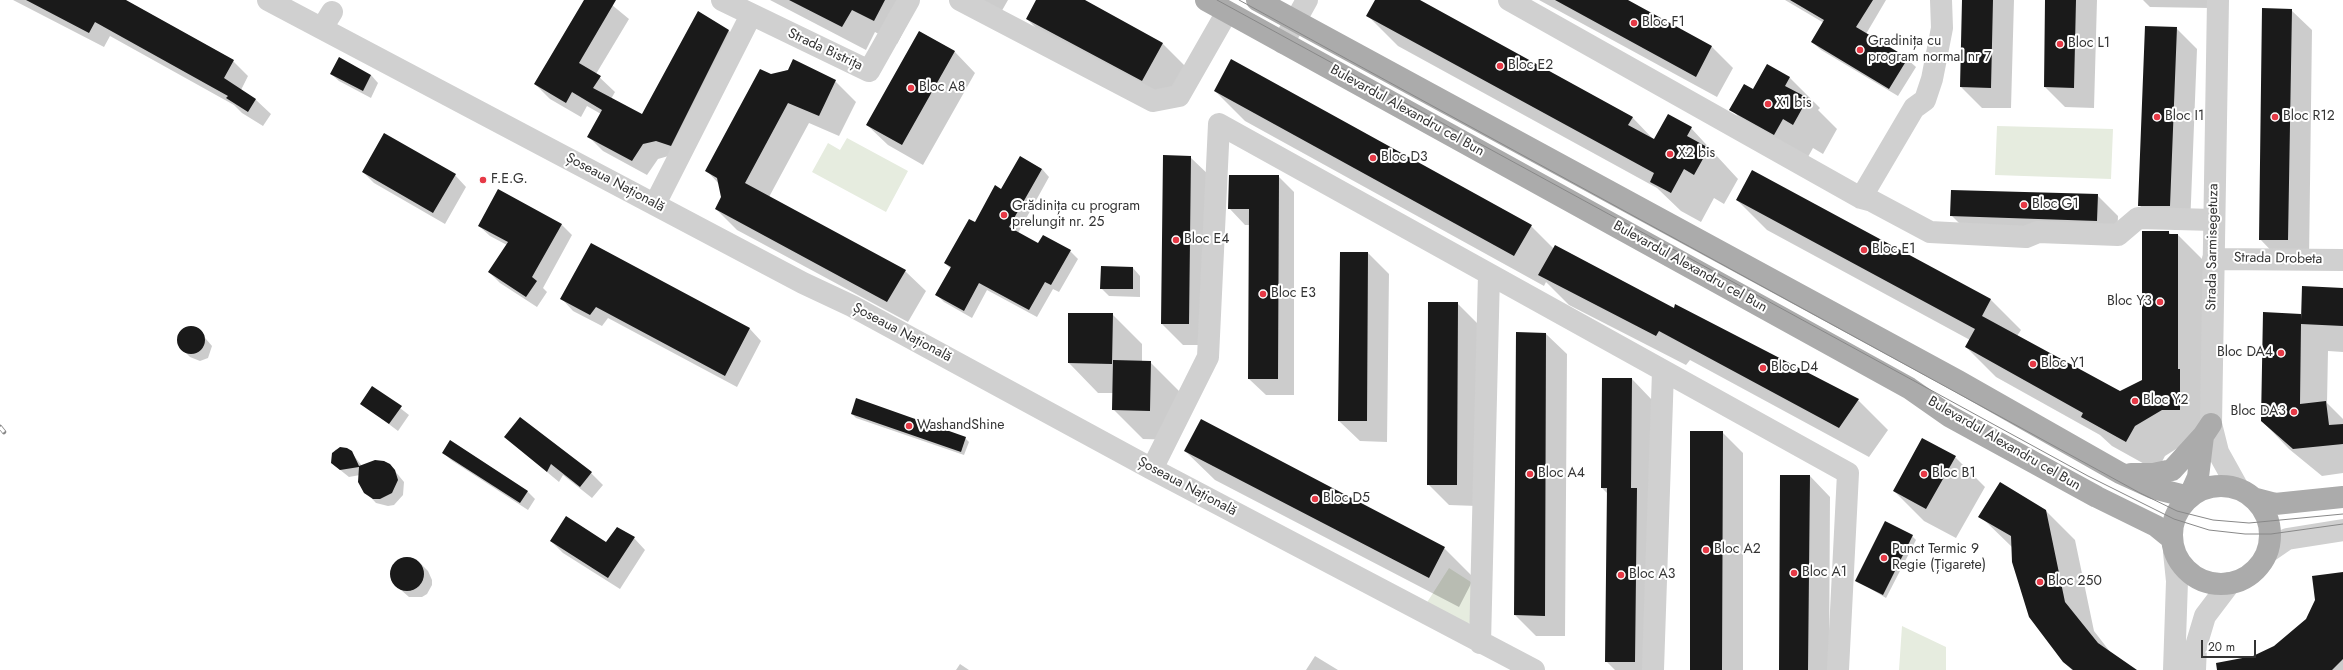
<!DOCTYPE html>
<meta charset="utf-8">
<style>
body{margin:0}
#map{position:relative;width:2343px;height:670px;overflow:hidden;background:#fff;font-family:Jost,sans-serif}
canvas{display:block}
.scale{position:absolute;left:2201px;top:640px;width:55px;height:18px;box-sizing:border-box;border:2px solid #333;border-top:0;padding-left:5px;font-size:12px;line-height:14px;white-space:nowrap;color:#333;-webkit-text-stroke:3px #fff;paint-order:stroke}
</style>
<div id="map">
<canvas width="2343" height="670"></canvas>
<div class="scale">20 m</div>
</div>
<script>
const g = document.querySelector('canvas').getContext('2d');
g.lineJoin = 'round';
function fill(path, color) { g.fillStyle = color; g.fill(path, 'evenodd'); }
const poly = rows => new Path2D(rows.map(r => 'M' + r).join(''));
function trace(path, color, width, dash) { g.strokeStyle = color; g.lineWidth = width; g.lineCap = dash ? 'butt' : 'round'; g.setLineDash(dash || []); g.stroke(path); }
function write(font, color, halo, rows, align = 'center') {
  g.font = font + ' Jost,sans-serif'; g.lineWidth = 4; g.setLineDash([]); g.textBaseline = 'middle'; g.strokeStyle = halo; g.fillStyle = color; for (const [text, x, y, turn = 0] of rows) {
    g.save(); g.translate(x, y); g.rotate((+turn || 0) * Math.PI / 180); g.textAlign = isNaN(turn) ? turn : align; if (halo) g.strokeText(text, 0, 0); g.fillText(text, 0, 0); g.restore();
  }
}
fill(poly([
 [1997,126,2113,129,2111,179,1995,175],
 [847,138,908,171,886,212,812,172,828,143,840,150],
 [1449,568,1474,584,1474,622,1459,625,1426,604],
 [1902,626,1946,647,1946,670,1899,670]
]), '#e6ecdf');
fill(poly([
 [13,0,123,0,233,61,248,76,241,90,256,100,271,114,263,126,242,113,234,105,110,36,104,47],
 [585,0,606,0,629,19,596,74,615,92,611,99,642,116,699,13,729,31,744,46,672,155,658,159,647,175,603,151,588,136,601,114,587,106,581,117,550,99,535,84],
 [770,0,920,0,897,44,875,32,866,50],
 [976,0,1008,0,1000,14],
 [1037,0,1083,0,1163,44,1189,70,1169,107,1053,45,1027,19],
 [1377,0,1418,0,1632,117,1654,140,1691,128,1738,179,1724,204,1714,198,1701,222,1681,211,1657,188,1398,46,1368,16],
 [1539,0,1626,0,1712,47,1733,68,1717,97],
 [1785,0,1886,0,1866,34,1907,59,1916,67,1898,96,1821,50,1812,42,1824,23],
 [1963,0,2014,0,2011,108,1982,108,1961,87],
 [2046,0,2097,0,2094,108,2065,107,2045,87],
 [2143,0,2209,0,2209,8,2150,7],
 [2291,10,2312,30,2309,261,2280,260,2260,239],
 [2176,28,2197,49,2190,227,2160,226,2139,205],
 [920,32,955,52,975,73,923,165,888,145,867,125],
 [794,61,835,81,856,102,839,136,809,123,769,197,905,271,926,291,908,322,737,230,716,209,722,197,719,184,707,171,771,75,788,70],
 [1767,65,1790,78,1820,108,1818,110,1837,129,1823,154,1813,148,1804,164,1760,139,1731,109,1753,90],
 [331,74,371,75,378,83,371,98,339,81],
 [1215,91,1531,226,1554,249,1858,400,1888,430,1869,457,1690,360,1686,365,1569,305,1546,282,1544,286,1245,121],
 [1020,157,1042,169,1049,177,1018,233,1039,245,1044,236,1070,251,1078,259,1059,292,1053,289,1037,317,987,290,972,318,944,302,937,295,951,269,945,263,1002,190],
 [1190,157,1211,177,1210,345,1183,345,1162,324],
 [363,172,455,175,466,187,445,224,374,183],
 [1753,172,1991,300,2021,330,2017,336,2120,393,2143,381,2168,232,2172,235,2178,235,2208,265,2210,400,2192,439,2165,456,2157,471,2112,446,2100,435,1996,377,1966,347,1970,340,1767,230,1737,200],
 [1278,176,1294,192,1294,395,1266,395,1249,379,1250,225,1245,225,1229,208],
 [2097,195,2118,216,2117,241,1972,236,1951,215],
 [561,224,572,235,543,288,547,292,537,307,500,283,489,272,507,245,490,236,479,226],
 [592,244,750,329,761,341,737,387,608,318,602,326,573,311,562,299],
 [1368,253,1389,274,1387,442,1360,441,1339,421],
 [1133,268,1140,276,1140,297,1109,296,1101,288],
 [2343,289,2343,352,2328,351,2327,403,2343,419,2343,473,2322,476,2289,449,2262,421,2301,315,2302,316],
 [1457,303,1478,324,1477,506,1449,505,1428,484],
 [1112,314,1142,344,1142,362,1150,362,1180,392,1179,440,1143,439,1113,409,1113,393,1098,393,1069,363],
 [192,327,200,332,212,346,208,358,200,361,190,357,182,349,178,338,183,330],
 [1517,333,1546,334,1567,354,1565,636,1536,636,1515,615],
 [1632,379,1652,400,1656,670,1615,670,1606,661,1608,494,1602,488],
 [373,387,409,415,398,431,361,403],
 [852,414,965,438,969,442,964,455,856,418],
 [1722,432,1743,453,1743,670,1691,670],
 [505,437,591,473,603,485,592,498,563,475,559,482],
 [1922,439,1955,457,1985,487,1956,538,1924,521,1894,491],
 [341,448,351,452,362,466,390,465,404,482,403,495,394,505,388,506,376,503,361,487,360,475,349,477,334,465,332,459,335,450],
 [1185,451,1444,548,1474,578,1459,607,1215,480],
 [444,453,527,491,535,499,528,510,451,460],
 [1810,476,1830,497,1829,670,1780,670],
 [2046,511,2075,540,2094,631,2111,653,2135,670,2072,670,2064,662,2013,548,1980,516],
 [1912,536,1916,540,1886,598,1856,580],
 [634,538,645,550,620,589,563,553,551,541,607,543],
 [406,557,420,563,428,571,432,580,432,585,427,594,422,597,409,597,393,583,391,571,396,562],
 [2343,573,2343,670,2238,670,2254,657,2274,647,2307,619],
 [1315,656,1338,670,1306,670],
 [960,664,969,670,956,670]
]), '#0003');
fill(poly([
 [26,0,126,0,234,60,224,78,256,99,248,112,226,98,228,96,95,22,89,33],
 [584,0,616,0,579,63,601,76,593,88,642,114,698,11,729,30,671,146,656,141,643,144,632,161,587,137,602,110,572,92,566,103,534,84],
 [789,0,885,0,874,21,852,10,842,27],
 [1036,0,1085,0,1163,43,1142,81,1026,19],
 [1375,0,1420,0,1633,117,1628,125,1654,139,1668,114,1692,127,1687,136,1709,148,1694,175,1684,169,1671,193,1650,182,1654,173,1366,16],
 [1555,0,1628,0,1712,46,1696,77],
 [1790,0,1873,0,1856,27,1908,58,1889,89,1811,42,1824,20],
 [1962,0,1993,0,1991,88,1960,87],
 [2045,0,2076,0,2074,88,2044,87],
 [2262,8,2292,9,2288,240,2259,240],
 [2145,26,2177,27,2170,206,2138,206],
 [919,31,955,51,902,145,866,125],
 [339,57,371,75,363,91,330,74],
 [793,59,836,80,819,116,788,103,745,183,906,270,887,302,715,209,721,197,717,178,705,171,760,69,771,74,788,70],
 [1231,59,1532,225,1514,256,1214,91],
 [1767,64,1790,77,1785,86,1808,98,1793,125,1783,119,1774,135,1729,110,1744,84,1753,89],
 [384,133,456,174,433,213,362,172],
 [1163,155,1191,156,1189,324,1161,324],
 [1020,156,1042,169,1009,227,1038,243,1043,235,1071,250,1051,285,1045,282,1029,310,979,283,964,311,935,295,951,267,944,263,969,219,975,222,995,185,1001,189],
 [1752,170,1991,299,1982,316,2120,391,2142,380,2142,231,2169,231,2169,234,2178,234,2178,369,2180,369,2180,410,2162,410,2135,426,2126,442,2081,417,2083,413,1965,347,1975,329,1736,200],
 [1229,175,1279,175,1278,379,1248,379,1249,209,1228,209],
 [498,189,562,224,532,277,537,281,526,297,488,272,508,242,478,226],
 [1951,190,2098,194,2097,221,1950,216],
 [591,243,750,328,725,376,596,307,590,315,560,299],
 [1555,245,1674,308,1675,304,1859,399,1839,428,1659,331,1656,336,1538,275],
 [1340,252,1368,252,1367,421,1338,421],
 [1101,266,1133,267,1133,289,1100,289],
 [2302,286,2343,288,2343,326,2301,324,2300,404,2326,401,2329,425,2343,424,2343,444,2293,449,2261,421,2263,312,2301,314,2301,320],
 [1428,302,1458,302,1457,485,1427,485],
 [1068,313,1113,313,1112,364,1068,363],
 '177 340a14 14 0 1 1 28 0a14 14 0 1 1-28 0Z',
 [1516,332,1546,333,1545,616,1514,615],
 [1113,360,1151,361,1150,411,1112,410],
 [1602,378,1632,378,1631,488,1637,488,1635,662,1605,662,1607,488,1601,488],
 [372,386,402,406,389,424,360,404],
 [856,398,966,437,961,452,851,414],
 [520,417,592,472,580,487,551,464,547,472,504,437],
 [1201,419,1445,547,1429,578,1184,451],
 [1690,431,1723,431,1722,670,1690,670],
 [1922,438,1956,456,1926,509,1893,491],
 [450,440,528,491,520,503,442,453],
 [340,447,347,448,352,451,359,466,375,460,384,461,390,464,395,470,398,480,392,493,380,499,373,499,364,493,358,482,359,467,340,470,331,463,332,453],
 [1780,475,1810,475,1808,670,1779,670],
 [2000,482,2046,510,2065,602,2098,643,2137,670,2073,670,2063,662,2029,617,2012,562,2011,536,1978,517],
 [566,516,606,542,617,527,635,537,608,578,550,541],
 [1885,521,1913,535,1883,595,1855,581],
 '390 574a17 17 0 1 1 34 0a17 17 0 1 1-34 0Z',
 [2343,572,2343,659,2332,670,2217,670,2216,663,2253,656,2274,646,2306,619,2315,600,2312,576]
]), '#1a1a1a');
trace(poly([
 [268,0,803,283,852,306,1152,469,1534,670],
 [722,0,869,71,909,0],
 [960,0,1153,101,1179,96,1227,12],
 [1509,0,1861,198],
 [1941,0,1942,28,1932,79,1925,100,1914,108,1861,198,1872,201,1930,232,2026,237,2038,232,2118,235,2138,218,2214,220],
 [2218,0,2211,424,2218,452,2238,488],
 [322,28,332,12],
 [1283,43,1307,0],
 [655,204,751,15],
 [2213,259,2343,260],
 [1152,469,1208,357,1219,124,1848,473,1838,670],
 [2268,552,2287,539,2343,530],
 [1480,643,1489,274],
 [1653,670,1663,371],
 [2174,670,2177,581,2174,552],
 [2195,670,2196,646,2205,616,2230,583]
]), '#d0d0d0', 22);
trace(poly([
 [1206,0,1909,388,1949,416,2097,497,2156,526,2172,539],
 [1257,0,1958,381,2120,473,2153,488,2189,497,2198,477,2203,436,2211,424],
 [2131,474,2153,474,2172,470,2203,436],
 '2172 535a49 49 0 1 1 98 0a49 49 0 1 1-98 0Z',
 [2256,499,2275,504,2343,497]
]), '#ababab', 22);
trace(poly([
 [1217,0,2088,476,2174,519,2209,530,2245,534,2271,534,2343,524],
 [1239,0,2140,493,2177,511,2213,520,2249,523,2343,514]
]), '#888', 1);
const rail = poly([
 [0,427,4,432]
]);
trace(rail, '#888', 4.5);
trace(rail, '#fff', 3, [9]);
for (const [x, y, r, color] of [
 [1634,23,4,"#e63946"],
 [2060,44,4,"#e63946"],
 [1860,50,4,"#e63946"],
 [1500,66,4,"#e63946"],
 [911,88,4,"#e63946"],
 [1768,104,4,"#e63946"],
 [2157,117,4,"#e63946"],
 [2275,117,4,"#e63946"],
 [1670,154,4,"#e63946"],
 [1373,158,4,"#e63946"],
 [483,180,4,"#e63946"],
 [2024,205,4,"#e63946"],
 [1004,215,4,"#e63946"],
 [1176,240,4,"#e63946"],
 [1864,250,4,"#e63946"],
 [1263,294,4,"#e63946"],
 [2160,302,4,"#e63946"],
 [2281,353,4,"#e63946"],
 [2033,364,4,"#e63946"],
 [1763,368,4,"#e63946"],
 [2135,401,4,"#e63946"],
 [2294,412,4,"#e63946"],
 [909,426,4,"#e63946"],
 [1530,474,4,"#e63946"],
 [1924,474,4,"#e63946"],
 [1315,499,4,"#e63946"],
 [1706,550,4,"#e63946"],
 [1884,558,4,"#e63946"],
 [1794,573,4,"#e63946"],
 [1621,575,4,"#e63946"],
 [2040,582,4,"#e63946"]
]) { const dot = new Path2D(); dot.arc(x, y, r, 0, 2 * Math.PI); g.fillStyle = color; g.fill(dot); trace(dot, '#fff', 1.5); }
write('14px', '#333', '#fff', [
 ["Bloc F1",1642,23],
 ["Gradinița cu",1868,42],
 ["program normal nr 7",1868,58],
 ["Bloc L1",2068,44],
 ["Bloc E2",1508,66],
 ["Bloc A8",919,88],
 ["X1 bis",1776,104],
 ["Bloc I1",2165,117],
 ["Bloc R12",2283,117],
 ["X2 bis",1678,154],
 ["Bloc D3",1381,158],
 ["F.E.G.",491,180],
 ["Bloc G1",2032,205],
 ["Grădinița cu program",1012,207],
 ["prelungit nr. 25",1012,223],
 ["Bloc E4",1184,240],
 ["Bloc E1",1872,250],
 ["Bloc E3",1271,294],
 ["Bloc Y3",2152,302,"right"],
 ["Bloc DA4",2273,353,"right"],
 ["Bloc Y1",2041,364],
 ["Bloc D4",1771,368],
 ["Bloc Y2",2143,401],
 ["Bloc DA3",2286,412,"right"],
 ["WashandShine",917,426],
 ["Bloc A4",1538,474],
 ["Bloc B1",1932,474],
 ["Bloc D5",1323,499],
 ["Bloc A2",1714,550],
 ["Punct Termic 9",1892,550],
 ["Regie (Țigarete)",1892,566],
 ["Bloc A1",1802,573],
 ["Bloc A3",1629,575],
 ["Bloc 250",2048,582]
], 'left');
write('14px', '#333', '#fff', [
 ["Strada Bistrița",825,50,25],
 ["Bulevardul Alexandru cel Bun",1407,111,29],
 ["Șoseaua Națională",615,183,28],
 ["Strada Sarmisegetuza",2213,247,-89],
 ["Strada Drobeta",2278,259,1],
 ["Bulevardul Alexandru cel Bun",1690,267,29],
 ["Șoseaua Națională",902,333,28],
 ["Bulevardul Alexandru cel Bun",2004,444,30],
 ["Șoseaua Națională",1187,487,28]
]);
</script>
